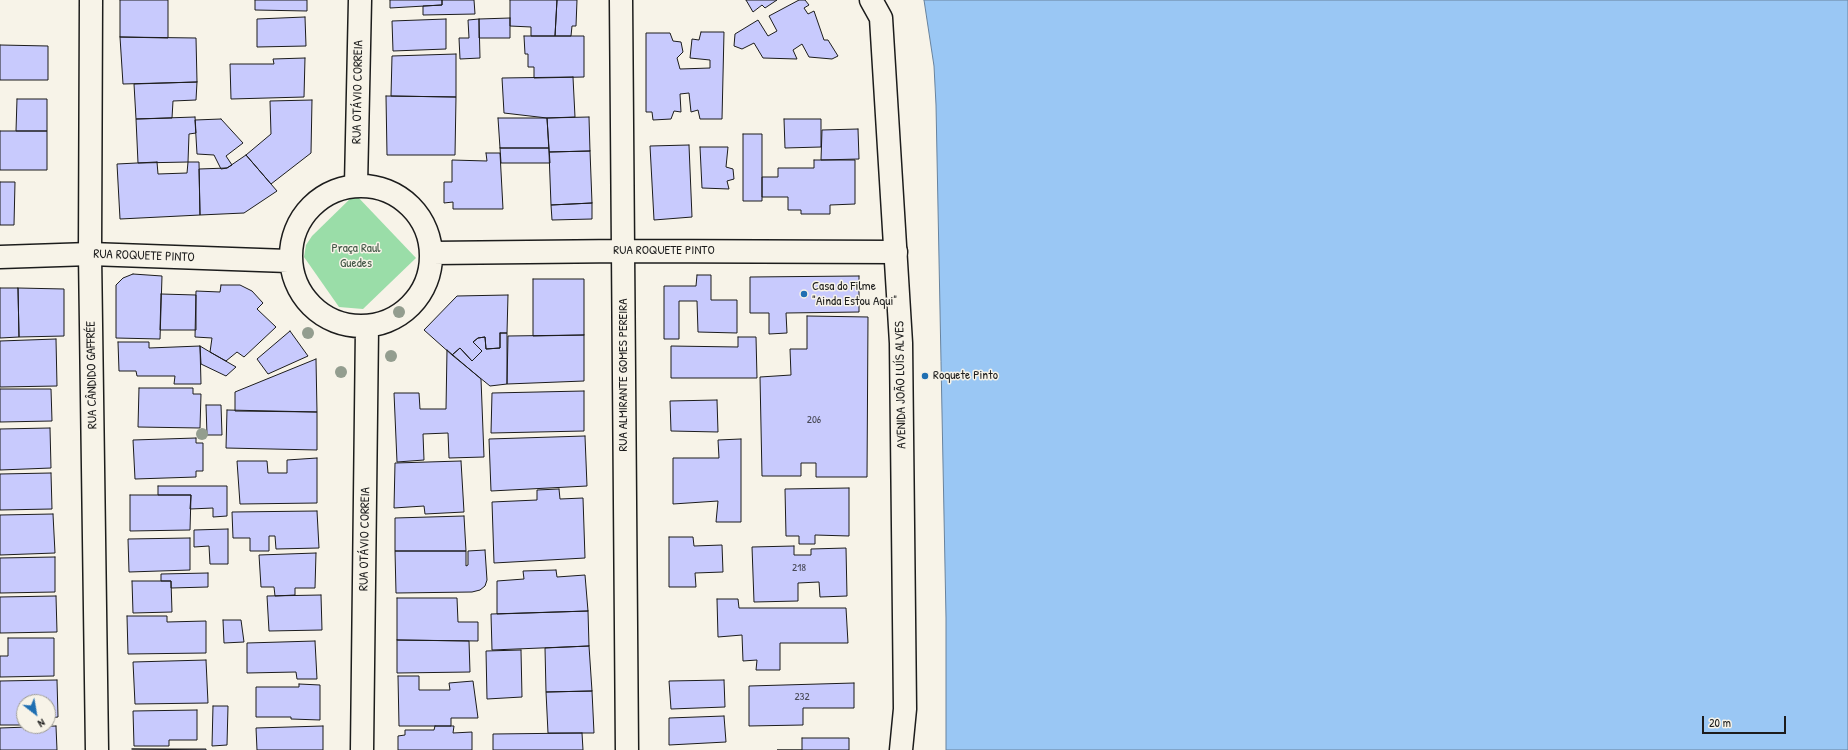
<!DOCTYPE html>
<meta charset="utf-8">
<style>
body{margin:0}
#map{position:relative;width:1848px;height:750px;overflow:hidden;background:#f7f3e8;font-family:"Patrick Hand",sans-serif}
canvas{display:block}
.north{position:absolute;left:16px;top:694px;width:40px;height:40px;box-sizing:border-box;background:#f7f3e8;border:1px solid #9f9d96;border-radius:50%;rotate:149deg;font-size:11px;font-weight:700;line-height:16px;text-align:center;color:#1c1c1c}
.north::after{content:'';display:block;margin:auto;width:14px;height:18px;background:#1f6fb2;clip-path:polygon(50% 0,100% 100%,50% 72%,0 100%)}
.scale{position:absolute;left:1702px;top:716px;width:84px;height:18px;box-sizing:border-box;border:2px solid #1c1c1c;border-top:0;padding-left:5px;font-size:12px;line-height:14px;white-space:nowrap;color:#1c1c1c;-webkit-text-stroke:3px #f7f3e8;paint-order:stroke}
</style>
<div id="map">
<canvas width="1848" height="750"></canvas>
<div class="north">N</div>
<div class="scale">20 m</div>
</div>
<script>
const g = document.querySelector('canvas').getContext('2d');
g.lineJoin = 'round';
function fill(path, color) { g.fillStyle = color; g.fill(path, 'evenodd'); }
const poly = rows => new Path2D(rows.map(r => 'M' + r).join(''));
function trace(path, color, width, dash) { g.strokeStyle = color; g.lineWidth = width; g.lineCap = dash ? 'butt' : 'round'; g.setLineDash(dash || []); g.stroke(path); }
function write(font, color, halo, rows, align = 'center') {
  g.font = font + ' "Patrick Hand",sans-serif'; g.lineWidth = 3; g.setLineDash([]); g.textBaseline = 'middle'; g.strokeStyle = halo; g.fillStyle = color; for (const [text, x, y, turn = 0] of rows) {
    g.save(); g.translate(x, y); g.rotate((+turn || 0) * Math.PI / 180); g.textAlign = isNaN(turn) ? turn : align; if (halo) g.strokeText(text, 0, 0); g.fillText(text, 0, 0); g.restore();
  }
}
fill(poly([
 [355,194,416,258,363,309,339,307,304,257,306,245,312,236]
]), '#9adda8');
const water = poly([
 [924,0,1848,0,1848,750,946,750,946,618,936,105,934,66,924,0]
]);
fill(water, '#9ac7f4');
trace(water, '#68839e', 1);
const building = poly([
 [120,0,168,0,168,38,120,37,120,0],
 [255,0,307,0,307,11,255,10,255,0],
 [390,0,442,0,442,5,390,8,390,0],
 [442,0,474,0,475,14,423,15,423,6,442,5,442,0],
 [510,0,557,0,555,36,531,36,531,27,510,26,510,0],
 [557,0,577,0,576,26,572,26,571,36,555,36,557,0],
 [746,0,777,0,765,8,762,5,753,12,746,0],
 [799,0,805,0,809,5,804,8,808,14,814,11,824,40,828,40,838,56,832,59,809,57,802,44,793,50,797,59,763,58,754,43,742,49,734,46,735,34,758,20,768,36,777,31,769,16,799,0],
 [305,17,306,46,257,47,257,19,305,17],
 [510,18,510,38,479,38,479,19,510,18],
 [446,19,446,49,393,51,392,21,446,19],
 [479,19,480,58,460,59,459,38,469,38,468,20,479,19],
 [701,32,724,32,722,119,700,119,698,110,691,112,689,93,680,94,681,112,674,111,671,119,653,120,652,112,646,112,646,33,670,33,673,41,681,42,683,52,677,58,680,69,710,68,710,60,690,58,692,39,699,40,701,32],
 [524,36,584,36,584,77,534,78,534,67,528,67,528,54,525,54,524,36],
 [120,37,196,38,197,82,123,84,120,37],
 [0,45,48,46,48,80,0,80,0,45],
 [456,54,456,97,391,96,392,56,456,54],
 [305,58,304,97,231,99,230,64,274,64,273,59,305,58],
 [573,77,575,117,547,118,504,113,502,78,573,77],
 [197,82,196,100,173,101,172,118,136,119,134,84,197,82],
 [386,96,456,97,455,155,387,155,386,96],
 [17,99,47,99,47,131,16,131,17,99],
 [312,100,311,153,271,184,246,155,271,134,270,101,312,100],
 [195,117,196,133,189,134,188,162,138,163,136,119,195,117],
 [589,117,590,151,549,152,547,118,589,117],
 [498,118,547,118,549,148,500,148,498,118],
 [221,119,243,143,226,156,232,165,227,168,221,169,214,155,197,154,195,120,221,119],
 [784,119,821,119,821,147,785,148,784,119],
 [858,129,859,159,821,160,822,130,858,129],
 [0,131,47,131,47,170,0,170,0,131],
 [743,134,762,134,762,201,743,201,743,134],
 [689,145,692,217,654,220,650,146,689,145],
 [700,147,728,147,726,167,733,169,734,179,727,181,729,189,702,188,700,147],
 [500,148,549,148,550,163,501,163,500,148],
 [590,151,592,203,551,205,549,152,590,151],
 [486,153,500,153,503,209,453,209,453,202,444,203,444,182,452,182,452,160,487,161,486,153],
 [246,155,277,191,244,213,200,215,199,169,227,168,246,155],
 [814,160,855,160,855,204,830,205,830,214,801,214,801,210,788,210,788,197,762,197,762,177,778,177,778,168,814,168,814,160],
 [157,162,158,174,187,173,188,162,199,162,200,215,120,219,117,164,157,162],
 [0,182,15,182,14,225,0,225,0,182],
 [592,203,592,219,552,220,551,205,592,203],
 [133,274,162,276,160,339,116,338,116,285,123,278,133,274],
 [697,275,711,275,711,300,737,300,737,333,698,332,697,301,679,301,679,339,664,339,664,286,696,286,697,275],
 [859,276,859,312,786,313,787,333,769,334,769,313,750,313,750,277,859,276],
 [533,279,584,279,584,335,533,336,533,279],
 [221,285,240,285,252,291,263,303,257,309,276,327,244,357,237,352,226,361,210,352,212,338,195,337,196,291,220,292,221,285],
 [0,288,18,288,19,337,0,338,0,288],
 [18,288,64,289,64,336,19,337,18,288],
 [161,294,196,295,196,330,160,330,161,294],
 [508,295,507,333,500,333,500,348,486,349,485,337,478,338,473,342,482,351,472,361,460,348,452,355,424,330,457,296,508,295],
 [807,316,868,317,867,477,816,477,816,463,801,463,801,476,762,476,760,377,791,375,790,349,807,349,807,316],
 [290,331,308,356,268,374,257,359,290,331],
 [500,333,507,333,507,384,490,386,452,355,460,348,472,361,482,351,473,342,478,338,485,337,486,349,500,348,500,333],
 [584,335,584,381,507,384,508,336,584,335],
 [738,337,756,337,757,378,671,378,671,346,738,347,738,337],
 [56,339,57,386,0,387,0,341,56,339],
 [118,342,149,342,149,348,200,346,201,384,174,384,175,376,137,376,136,371,119,371,118,342],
 [200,346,210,352,236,367,226,376,201,364,200,346],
 [447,350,481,379,484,457,449,458,448,433,423,434,424,460,397,462,394,393,419,393,420,409,446,409,447,350],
 [316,359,317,412,235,411,235,392,316,359],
 [139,388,193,388,193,394,201,394,200,428,138,427,139,388],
 [0,389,51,389,52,421,0,422,0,389],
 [584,391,584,431,491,433,492,393,584,391],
 [717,400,718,432,671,431,670,401,717,400],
 [206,405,221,405,222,435,207,435,206,405],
 [227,410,317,412,317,450,226,448,227,410],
 [50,428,51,468,0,470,0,429,50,428],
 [585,436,587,486,491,491,489,439,585,436],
 [196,438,196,443,203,443,203,471,196,471,196,477,135,479,133,440,196,438],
 [741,439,741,522,716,522,718,501,673,504,673,458,719,458,718,440,741,439],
 [317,458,317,503,240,504,237,461,267,461,268,473,287,473,287,460,317,458],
 [461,461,464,512,425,514,424,506,394,508,395,463,461,461],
 [51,473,52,509,0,510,0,474,51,473],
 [158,486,227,486,227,516,213,517,213,508,190,509,191,495,158,495,158,486],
 [849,488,849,536,815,535,815,544,799,544,799,536,786,536,785,489,849,488],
 [559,489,560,499,583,498,585,558,494,563,492,502,537,500,537,490,559,489],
 [130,495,191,495,190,530,130,531,130,495],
 [317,511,319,548,276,549,275,536,269,536,269,551,250,551,250,538,233,538,232,512,317,511],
 [53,514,55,553,0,555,0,515,53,514],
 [464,516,466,551,395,551,395,518,464,516],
 [228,529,228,564,210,564,209,546,194,547,194,530,228,529],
 [669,537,693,537,694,546,722,545,723,572,695,573,696,587,669,587,669,537],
 [190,538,190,570,129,572,128,539,190,538],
 [794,546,794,555,811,555,811,549,846,548,847,596,820,597,819,582,798,583,798,601,754,602,752,547,794,546],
 [485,550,487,580,485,586,480,590,472,592,396,593,395,551,466,551,466,566,468,565,468,551,485,550],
 [316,553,315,588,295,588,295,595,275,596,274,587,261,587,259,555,316,553],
 [55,557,55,592,0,593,0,558,55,557],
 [556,570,557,577,585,575,588,611,497,614,497,581,524,579,523,571,556,570],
 [208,573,208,587,171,588,171,581,161,581,161,574,208,573],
 [132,581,171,581,172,612,133,613,132,581],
 [321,595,322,630,269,631,267,596,321,595],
 [56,596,57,632,0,633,0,597,56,596],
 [397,598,457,598,458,622,478,622,478,641,397,640,397,598],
 [717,599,738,599,739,608,846,608,848,643,780,643,780,670,756,670,757,660,743,661,742,635,718,637,717,599],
 [588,611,589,646,492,650,491,614,588,611],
 [127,616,167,616,167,622,206,621,206,653,128,654,127,616],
 [223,620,241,620,244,642,224,643,223,620],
 [8,638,54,638,54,676,0,677,0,656,8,656,8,638],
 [397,640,469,641,470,672,397,673,397,640],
 [315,641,317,679,297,679,296,672,247,673,247,643,315,641],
 [589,646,592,691,546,692,545,648,589,646],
 [521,650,522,697,487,699,486,651,521,650],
 [206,660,208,703,135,704,133,662,206,660],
 [398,676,419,676,419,690,450,690,449,683,473,681,478,718,451,718,451,726,399,726,398,676],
 [57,680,58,717,48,718,48,702,24,702,24,725,0,725,0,681,57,680],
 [724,680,725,707,671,709,669,681,724,680],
 [854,683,854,708,803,708,803,725,749,726,749,686,854,683],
 [299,684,320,685,320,720,291,719,291,717,256,717,256,687,299,687,299,684],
 [592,691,594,733,548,733,546,692,592,691],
 [213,706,228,706,227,745,212,746,213,706],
 [197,710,197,740,169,740,169,746,134,746,133,711,197,710],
 [724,716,726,742,669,745,669,718,724,716],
 [56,726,57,750,0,750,0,728,56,726],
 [323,726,323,750,257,750,256,728,323,726],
 [435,726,454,726,453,733,472,732,472,750,398,750,398,736,405,735,405,730,434,730,435,726],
 [582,733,583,750,493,750,493,734,582,733],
 [802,738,849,738,849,750,777,750,802,750,802,738],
 [132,749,206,749,206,750,132,749]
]);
fill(building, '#c8cafd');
trace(building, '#1c1c1c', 1);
const street = poly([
 [621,0,627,750],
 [356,185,360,0],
 '291 256a70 70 0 1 1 140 0a70 70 0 1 1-140 0Z',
 [433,253,623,251,896,252],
 [0,257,90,254,288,261],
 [362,750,367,328]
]);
const secondary = poly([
 [91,0,90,254,97,750],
 [871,0,881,18,901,343,905,709,901,750]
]);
trace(street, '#1c1c1c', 25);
trace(secondary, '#1c1c1c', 25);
trace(street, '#f7f3e8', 22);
trace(secondary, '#f7f3e8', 22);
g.fillStyle = '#939d8f';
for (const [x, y] of [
 [399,312],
 [308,333],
 [391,356],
 [341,372],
 [202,434]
]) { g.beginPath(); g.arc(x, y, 6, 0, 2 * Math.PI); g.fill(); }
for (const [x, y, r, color] of [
 [804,294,4,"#1f6fb2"],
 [925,376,4,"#1f6fb2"]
]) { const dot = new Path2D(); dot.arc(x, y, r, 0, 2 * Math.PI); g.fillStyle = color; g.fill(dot); trace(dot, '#f7f3e8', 1.5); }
write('11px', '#474854', null, [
 ["206",814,420],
 ["218",799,568],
 ["232",802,697]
]);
write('13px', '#1c1c1c', '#f7f3e8', [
 ["RUA OTÁVIO CORREIA",358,92,-89],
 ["RUA ROQUETE PINTO",664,251],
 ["RUA ROQUETE PINTO",144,256,2],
 ["RUA CÂNDIDO GAFFRÉE",92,375,-91],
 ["RUA ALMIRANTE GOMES PEREIRA",624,375,-90],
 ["AVENIDA JOÃO LUÍS ALVES",901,385,-91],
 ["RUA OTÁVIO CORREIA",365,539,-89]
]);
write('13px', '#425646', '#f7f3e8', [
 ["Praça Raul",356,249],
 ["Guedes",356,264]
]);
write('13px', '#1c1c1c', '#f7f3e8', [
 ["Casa do Filme",812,287],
 ["\"Ainda Estou Aqui\"",812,302],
 ["Roquete Pinto",933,376]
], 'left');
</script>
